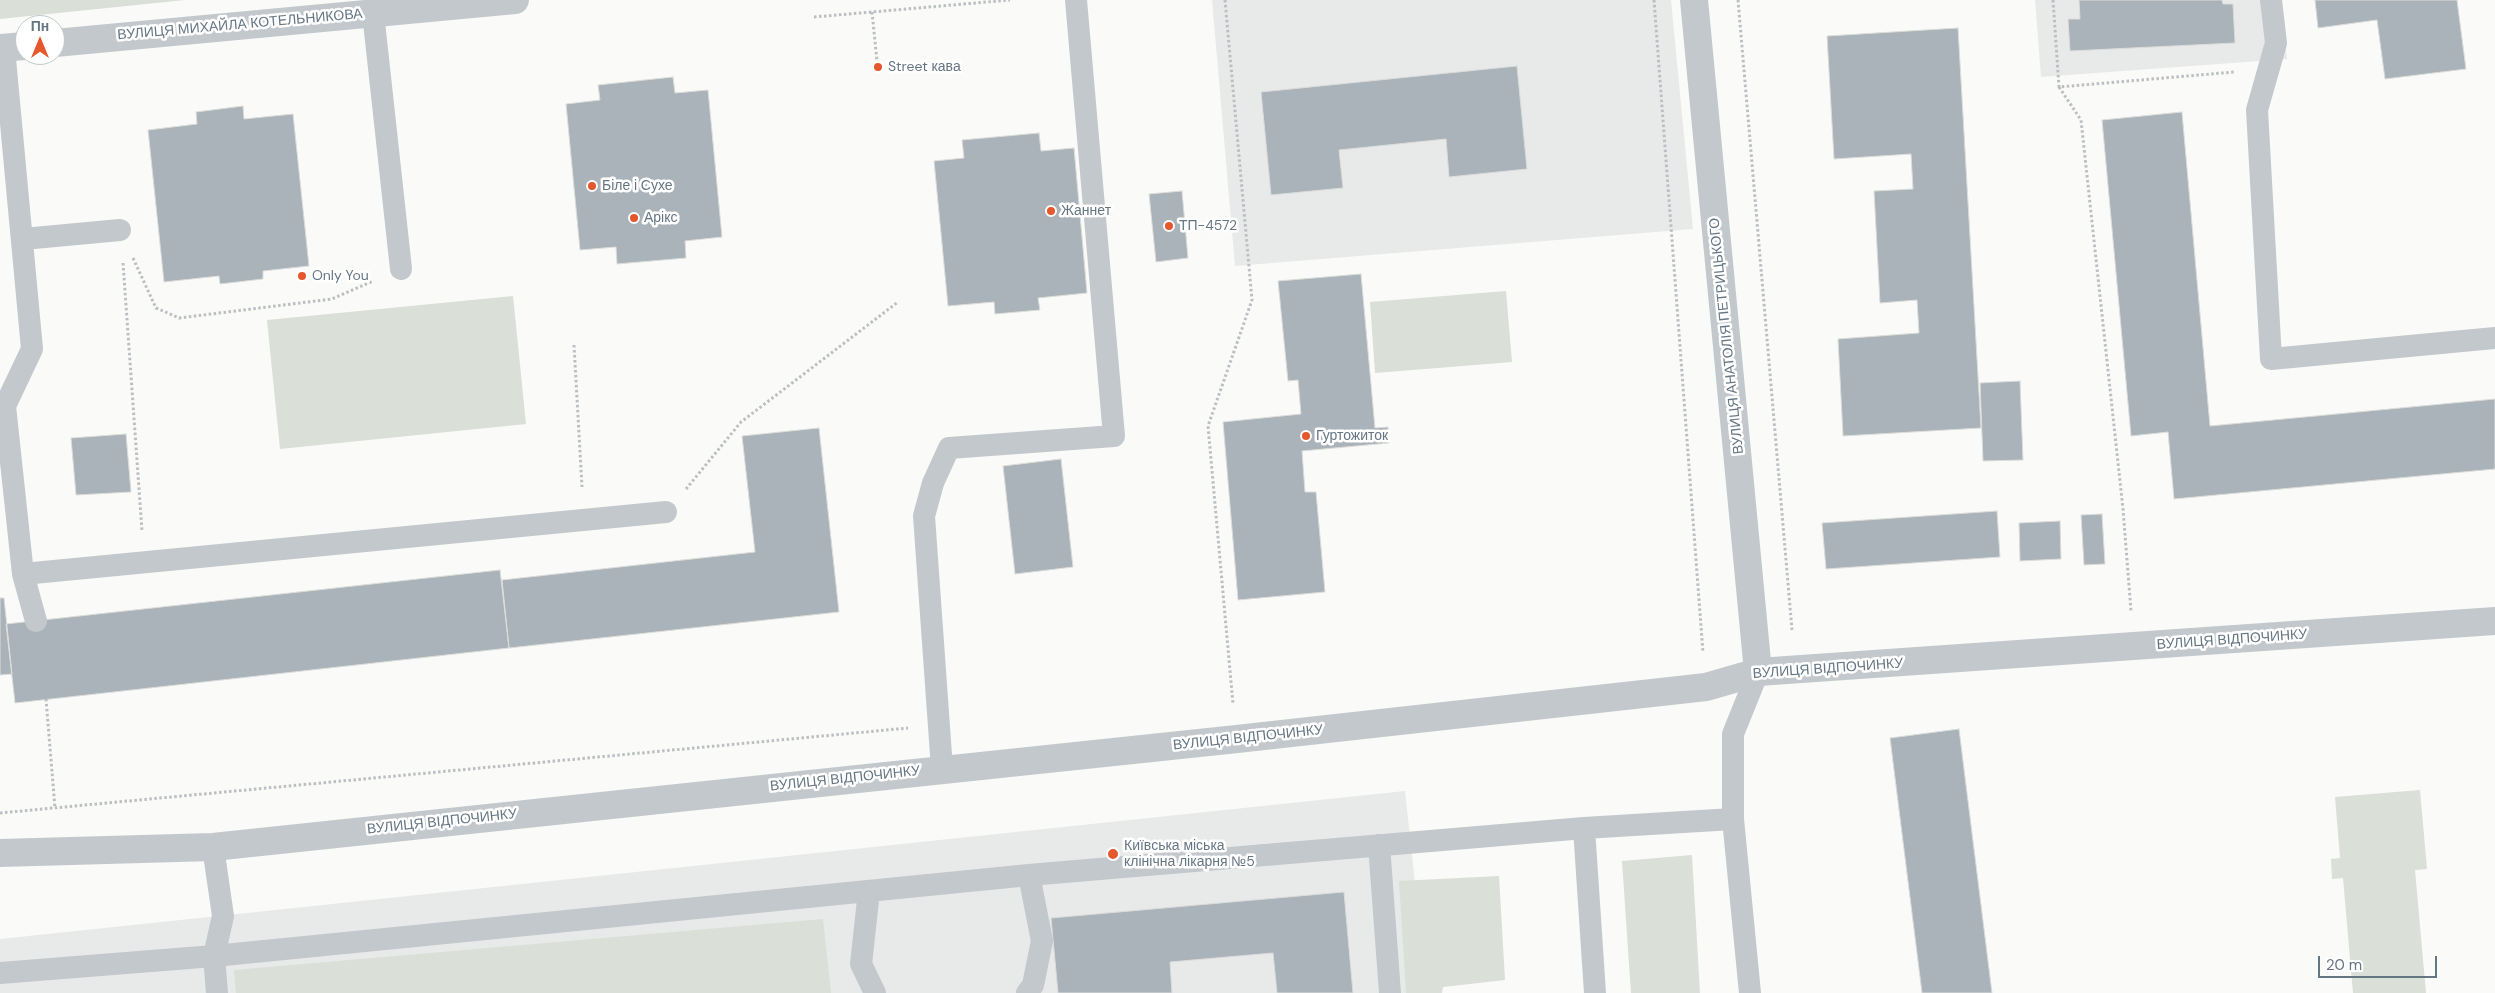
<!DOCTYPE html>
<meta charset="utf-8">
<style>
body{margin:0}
#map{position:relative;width:2495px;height:993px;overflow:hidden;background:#fafaf8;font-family:"DM Sans",sans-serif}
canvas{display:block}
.north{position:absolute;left:15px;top:15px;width:50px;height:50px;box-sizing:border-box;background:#fff;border:1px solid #c1c8cd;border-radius:50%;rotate:0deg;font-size:14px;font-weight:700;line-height:20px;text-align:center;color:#657683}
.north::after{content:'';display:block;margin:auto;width:18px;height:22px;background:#e5572c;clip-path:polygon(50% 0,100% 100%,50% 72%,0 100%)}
.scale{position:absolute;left:2318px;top:956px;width:119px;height:22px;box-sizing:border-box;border:2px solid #657683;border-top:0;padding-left:6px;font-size:15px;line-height:18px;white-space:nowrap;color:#657683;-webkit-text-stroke:4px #fff;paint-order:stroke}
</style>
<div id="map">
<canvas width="2495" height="993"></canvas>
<div class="north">Пн</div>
<div class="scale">20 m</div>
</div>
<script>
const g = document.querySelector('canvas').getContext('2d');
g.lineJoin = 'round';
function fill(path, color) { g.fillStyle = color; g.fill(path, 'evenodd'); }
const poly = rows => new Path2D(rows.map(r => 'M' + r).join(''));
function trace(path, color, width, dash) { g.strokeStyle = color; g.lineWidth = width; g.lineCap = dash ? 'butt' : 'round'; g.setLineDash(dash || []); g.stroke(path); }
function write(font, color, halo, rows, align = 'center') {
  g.font = font + ' "DM Sans",sans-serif'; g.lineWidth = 5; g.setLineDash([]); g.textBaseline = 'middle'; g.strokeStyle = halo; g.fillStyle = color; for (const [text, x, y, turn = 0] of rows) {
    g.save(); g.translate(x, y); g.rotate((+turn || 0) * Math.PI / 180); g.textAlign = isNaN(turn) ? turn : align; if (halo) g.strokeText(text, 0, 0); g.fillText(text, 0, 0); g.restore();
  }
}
fill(poly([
 [1212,0,1671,0,1693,229,1235,266],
 [2035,0,2281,0,2287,59,2041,77],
 [1405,791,1427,993,0,993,0,939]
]), '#e8e9e9');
fill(poly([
 [0,0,185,0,0,19],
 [1506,291,1512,362,1375,373,1370,302],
 [513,296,526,424,280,449,267,320],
 [2420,790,2427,869,2415,870,2426,993,2353,993,2343,878,2332,879,2331,859,2340,858,2335,797],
 [1692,855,1700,993,1631,993,1622,861],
 [1499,876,1505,980,1443,987,1442,993,1406,993,1399,881],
 [823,919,831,993,236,993,234,970]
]), '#dadfd7');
const building = poly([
 [2079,0,2222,0,2223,4,2233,4,2235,43,2070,51,2068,19,2080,19,2079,0],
 [2315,0,2457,0,2466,69,2385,79,2377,20,2318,28,2315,0],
 [1958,28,1981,428,1843,436,1838,339,1919,333,1917,300,1880,303,1874,191,1913,189,1911,154,1834,159,1827,36,1958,28],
 [1517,66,1527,169,1449,177,1446,139,1339,150,1343,188,1271,195,1261,92,1517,66],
 [673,77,675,93,708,90,722,237,685,241,686,258,617,264,616,247,580,250,566,104,600,100,598,85,673,77],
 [243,106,244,119,293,114,309,266,263,271,263,279,220,284,219,276,164,282,148,130,197,124,196,112,243,106],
 [2182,112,2210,426,2495,399,2495,469,2174,499,2168,432,2131,436,2102,120,2182,112],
 [1039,133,1041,151,1074,148,1087,293,1038,298,1040,310,995,314,994,302,948,306,934,161,964,158,962,140,1039,133],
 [1182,191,1188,258,1156,262,1149,194,1182,191],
 [1361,274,1375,428,1388,427,1389,443,1302,451,1305,492,1316,492,1325,592,1238,600,1223,422,1301,414,1298,380,1288,381,1278,281,1361,274],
 [2020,381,2023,460,1983,461,1980,383,2020,381],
 [819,428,839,612,509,648,502,580,755,552,742,436,819,428],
 [126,434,131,492,76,495,71,438,126,434],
 [1061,459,1073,567,1015,574,1003,466,1061,459],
 [1997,511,2000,557,1826,569,1822,523,1997,511],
 [2102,514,2105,564,2084,565,2081,515,2102,514],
 [2060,521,2061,559,2020,561,2019,523,2060,521],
 [500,570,509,648,15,703,6,624,500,570],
 [0,598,4,598,12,674,0,675,0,598],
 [1959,729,1992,993,1922,993,1890,738,1959,729],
 [1344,892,1353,993,1277,993,1273,953,1170,962,1172,993,1058,993,1051,918,1344,892]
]);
fill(building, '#aab3b9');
trace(building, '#dcdcda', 1);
trace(poly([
 [1225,0,1252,300,1208,426,1233,704],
 [1654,0,1703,653],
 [1738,0,1792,630],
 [2053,0,2059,87,2234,72],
 [872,12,877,61],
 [814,17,1010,0],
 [2059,87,2081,120,2123,509,2131,611],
 [133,258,156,308,179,318,332,299,373,281],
 [123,263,142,531],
 [574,345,582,487],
 [686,489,741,422,898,302],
 [46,699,55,808],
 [0,813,908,728]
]), '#bbbfc2', 3, [2.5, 2.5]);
trace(poly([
 [2271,0,2276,43,2257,110,2271,359,2495,338],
 [373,13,401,269],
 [4,48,32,349,5,406,23,574,666,512],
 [23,239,120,230],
 [23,574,36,621],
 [942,769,924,516,933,483,949,448,1114,436,1076,0],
 [1379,845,1390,993],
 [213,847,223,916,214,956,217,993],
 [869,891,861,964,875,993],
 [0,973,214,956,1029,875,1584,828],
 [1027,993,1033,985,1042,941,1029,875],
 [1595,993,1584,828,1733,819],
 [1750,993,1733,819,1733,734,1758,672]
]), '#c3c8cc', 22);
trace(poly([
 [1694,0,1758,672],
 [55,43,515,0],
 [0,48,25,46],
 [0,853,213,847,1237,739,1706,687,1758,672,2495,621]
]), '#c3c8cc', 28);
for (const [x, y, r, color] of [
 [878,67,5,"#e5572c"],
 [592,186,5,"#e5572c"],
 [1051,211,5,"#e5572c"],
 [634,218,5,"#e5572c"],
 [1169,226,5,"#e5572c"],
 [302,276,5,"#e5572c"],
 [1306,436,5,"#e5572c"],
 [1113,854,6,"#e5572c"]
]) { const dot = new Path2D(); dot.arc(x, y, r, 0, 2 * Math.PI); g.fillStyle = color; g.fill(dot); trace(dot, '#fff', 2); }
write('14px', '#657683', '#fff', [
 ["ВУЛИЦЯ МИХАЙЛА КОТЕЛЬНИКОВА",240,25,-5],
 ["ВУЛИЦЯ АНАТОЛІЯ ПЕТРИЦЬКОГО",1727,336,-96],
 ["ВУЛИЦЯ ВІДПОЧИНКУ",2232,640,-4],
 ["ВУЛИЦЯ ВІДПОЧИНКУ",1828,669,-4],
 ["ВУЛИЦЯ ВІДПОЧИНКУ",1248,738,-6],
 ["ВУЛИЦЯ ВІДПОЧИНКУ",845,779,-6],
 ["ВУЛИЦЯ ВІДПОЧИНКУ",442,822,-6]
]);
write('14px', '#657683', '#fff', [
 ["Street кава",888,67],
 ["Біле і Сухе",602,186],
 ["Жаннет",1061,211],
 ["Арікс",644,218],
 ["ТП-4572",1179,226],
 ["Only You",312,276],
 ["Гуртожиток",1316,436],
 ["Київська міська",1124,846],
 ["клінічна лікарня №5",1124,862]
], 'left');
</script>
